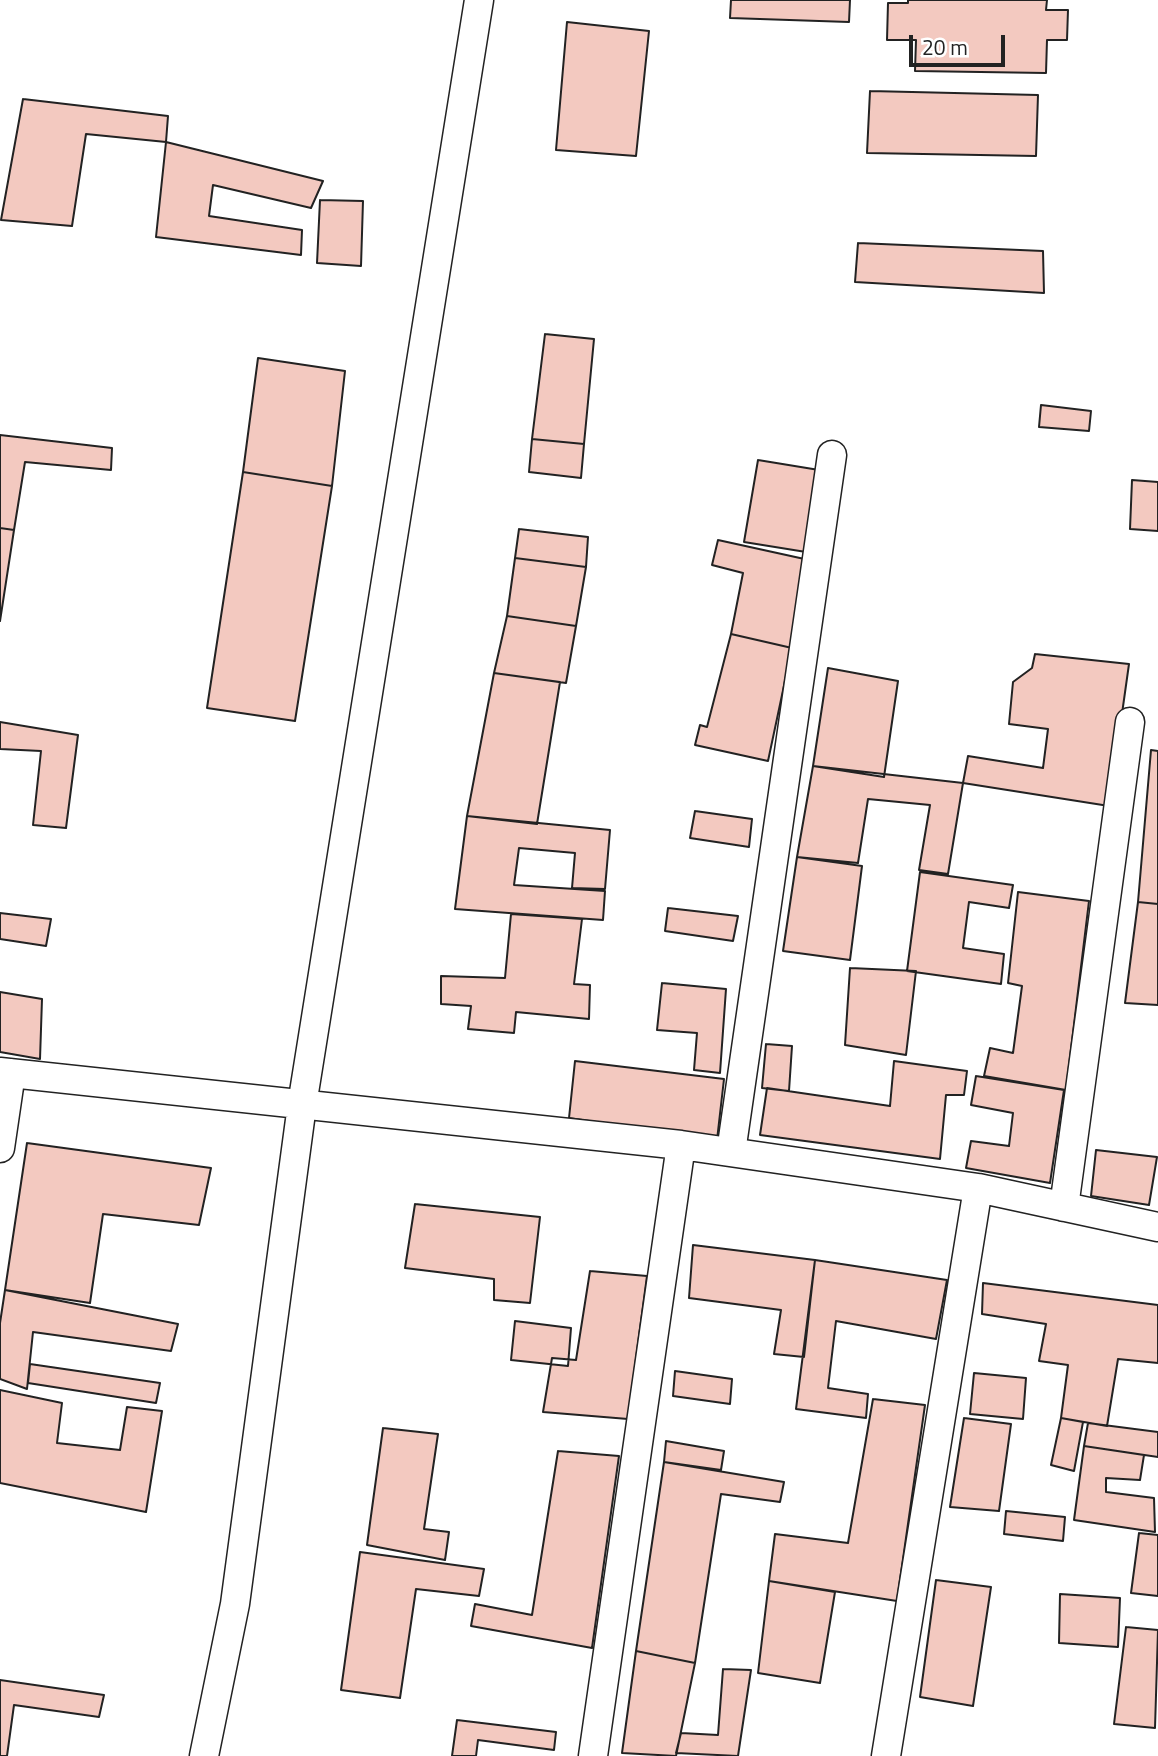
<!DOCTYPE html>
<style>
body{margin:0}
#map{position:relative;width:1158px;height:1756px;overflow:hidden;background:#fff;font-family:"Titillium Web",sans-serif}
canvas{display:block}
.scale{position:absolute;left:909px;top:35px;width:96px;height:32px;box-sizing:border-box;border:4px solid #222;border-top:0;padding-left:9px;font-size:21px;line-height:24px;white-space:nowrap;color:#222;-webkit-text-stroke:5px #fff;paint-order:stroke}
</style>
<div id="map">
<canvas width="1158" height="1756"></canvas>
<div class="scale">20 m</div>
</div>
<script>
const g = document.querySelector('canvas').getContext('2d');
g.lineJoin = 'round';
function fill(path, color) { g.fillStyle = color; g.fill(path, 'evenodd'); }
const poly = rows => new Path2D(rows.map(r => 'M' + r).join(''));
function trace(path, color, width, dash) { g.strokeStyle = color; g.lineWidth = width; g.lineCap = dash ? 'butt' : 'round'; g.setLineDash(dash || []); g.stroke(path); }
const building = poly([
 [731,0,850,0,849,22,730,18,731,0],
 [908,0,1047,0,1046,10,1068,10,1067,40,1047,40,1046,73,915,71,916,40,887,40,888,3,908,3,908,0],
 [567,22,649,31,636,156,556,150,567,22],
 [870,91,1038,95,1036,156,867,153,870,91],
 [23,99,168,116,166,142,86,134,72,226,1,220,23,99],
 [166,142,323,181,311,208,213,185,209,216,302,230,301,255,156,237,166,142],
 [320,200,363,201,361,266,317,263,320,200],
 [858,243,1043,251,1044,293,855,282,858,243],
 [545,334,594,339,584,444,532,439,545,334],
 [258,358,345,371,332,486,243,472,258,358],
 [1041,405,1091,411,1089,431,1039,427,1041,405],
 [0,435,112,448,111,470,25,462,14,530,0,528,0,435],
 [532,439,584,444,581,478,529,472,532,439],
 [758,460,819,470,806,552,744,542,758,460],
 [243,472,332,486,295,721,207,708,243,472],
 [1132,480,1158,482,1158,531,1130,529,1132,480],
 [0,528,14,530,0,621,0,528],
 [519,529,588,537,586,567,515,558,519,529],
 [718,540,809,560,792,648,731,634,743,573,712,565,718,540],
 [515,558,586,567,576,626,507,616,515,558],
 [507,616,576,626,566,683,494,673,507,616],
 [731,634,792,648,768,761,695,745,700,725,707,727,731,634],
 [1035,654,1129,664,1109,806,963,783,968,756,1043,768,1048,729,1009,724,1013,682,1032,668,1035,654],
 [828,668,898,681,884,777,813,766,828,668],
 [494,673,560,682,537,824,467,816,494,673],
 [0,722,78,735,66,828,33,825,41,751,0,749,0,722],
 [1151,750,1158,751,1158,904,1138,902,1151,750],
 [813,766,963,783,948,874,919,870,930,805,868,799,858,863,797,857,813,766],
 [695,811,752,819,749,847,690,838,695,811],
 [467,816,610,830,605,889,572,888,575,853,519,848,514,885,605,891,603,920,455,909,467,816],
 [797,857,862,866,850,960,783,951,797,857],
 [920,872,1013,885,1009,908,969,902,963,948,1004,954,1001,984,907,971,920,872],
 [1018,892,1089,901,1066,1090,984,1076,990,1048,1013,1053,1022,986,1008,983,1018,892],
 [1138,902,1158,904,1158,1005,1125,1003,1138,902],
 [668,908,738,916,733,941,665,931,668,908],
 [0,913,51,919,46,946,0,939,0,913],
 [511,914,582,919,574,984,590,985,589,1019,516,1012,514,1033,468,1029,471,1006,441,1004,441,976,505,978,511,914],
 [850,968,916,971,906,1055,845,1045,850,968],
 [662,983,726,989,720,1073,694,1070,697,1033,657,1030,662,983],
 [0,992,42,999,40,1059,0,1052,0,992],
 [766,1044,792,1046,789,1091,762,1088,766,1044],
 [575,1061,724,1079,717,1140,569,1118,575,1061],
 [894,1061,967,1071,964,1095,946,1095,940,1159,760,1135,767,1088,890,1106,894,1061],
 [976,1076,1064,1090,1050,1183,966,1168,971,1141,1009,1146,1013,1113,971,1105,976,1076],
 [27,1143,211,1168,199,1225,103,1214,90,1303,5,1290,27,1143],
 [1096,1150,1157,1157,1149,1205,1091,1196,1096,1150],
 [415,1204,540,1217,530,1303,494,1300,494,1279,405,1268,415,1204],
 [693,1245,815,1260,804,1357,774,1354,781,1310,689,1298,693,1245],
 [815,1260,947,1280,936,1339,836,1321,828,1388,868,1394,866,1418,796,1409,815,1260],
 [590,1271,647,1276,628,1419,543,1412,552,1358,576,1360,590,1271],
 [983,1283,1158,1305,1158,1363,1118,1359,1107,1426,1061,1418,1068,1365,1039,1361,1046,1324,982,1314,983,1283],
 [5,1290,178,1324,171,1351,33,1332,27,1389,0,1379,0,1323,5,1290],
 [515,1321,571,1328,568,1366,511,1360,515,1321],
 [30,1364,160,1383,156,1403,28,1383,30,1364],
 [675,1371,732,1379,730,1404,673,1396,675,1371],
 [974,1373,1026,1378,1023,1419,970,1414,974,1373],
 [0,1390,62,1403,57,1443,120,1450,127,1407,162,1411,146,1512,0,1483,0,1390],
 [873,1399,925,1405,897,1601,769,1581,775,1534,848,1543,873,1399],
 [964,1418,1011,1424,999,1511,950,1507,964,1418],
 [1061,1418,1083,1422,1074,1471,1051,1465,1061,1418],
 [1088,1423,1158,1432,1158,1457,1084,1446,1088,1423],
 [383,1428,438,1434,424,1529,449,1532,445,1560,367,1545,383,1428],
 [666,1441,724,1451,721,1470,664,1462,666,1441],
 [1084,1446,1144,1455,1140,1480,1106,1478,1106,1492,1154,1498,1155,1532,1074,1520,1084,1446],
 [558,1451,619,1456,592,1648,471,1626,475,1604,532,1615,558,1451],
 [664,1462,784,1482,780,1502,721,1494,695,1663,636,1651,664,1462],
 [1006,1511,1065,1517,1063,1541,1004,1534,1006,1511],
 [1139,1533,1158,1535,1158,1596,1131,1593,1139,1533],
 [360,1552,484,1569,479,1596,416,1589,400,1698,341,1690,360,1552],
 [936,1580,991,1587,973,1706,920,1697,936,1580],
 [769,1581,835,1592,820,1683,758,1673,769,1581],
 [1060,1594,1120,1598,1118,1647,1059,1643,1060,1594],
 [1126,1627,1158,1630,1155,1728,1114,1724,1126,1627],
 [636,1651,695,1663,676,1756,622,1753,636,1651],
 [723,1669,751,1670,738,1756,676,1753,681,1733,718,1735,723,1669],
 [0,1680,104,1695,99,1717,14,1705,7,1756,0,1756,0,1680],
 [457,1720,556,1732,554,1750,478,1740,476,1756,452,1756,457,1720]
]);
fill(building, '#f3c9c0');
trace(building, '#222', 2);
const street = poly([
 [0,1072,681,1145,978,1188,1158,1227],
 [0,1148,11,1073],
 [731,1152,832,455],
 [1064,1207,1130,722],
 [204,1756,235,1604,302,1105,479,0],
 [593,1756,681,1145],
 [886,1756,978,1188]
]);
trace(street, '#222', 31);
trace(street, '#fff', 28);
</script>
